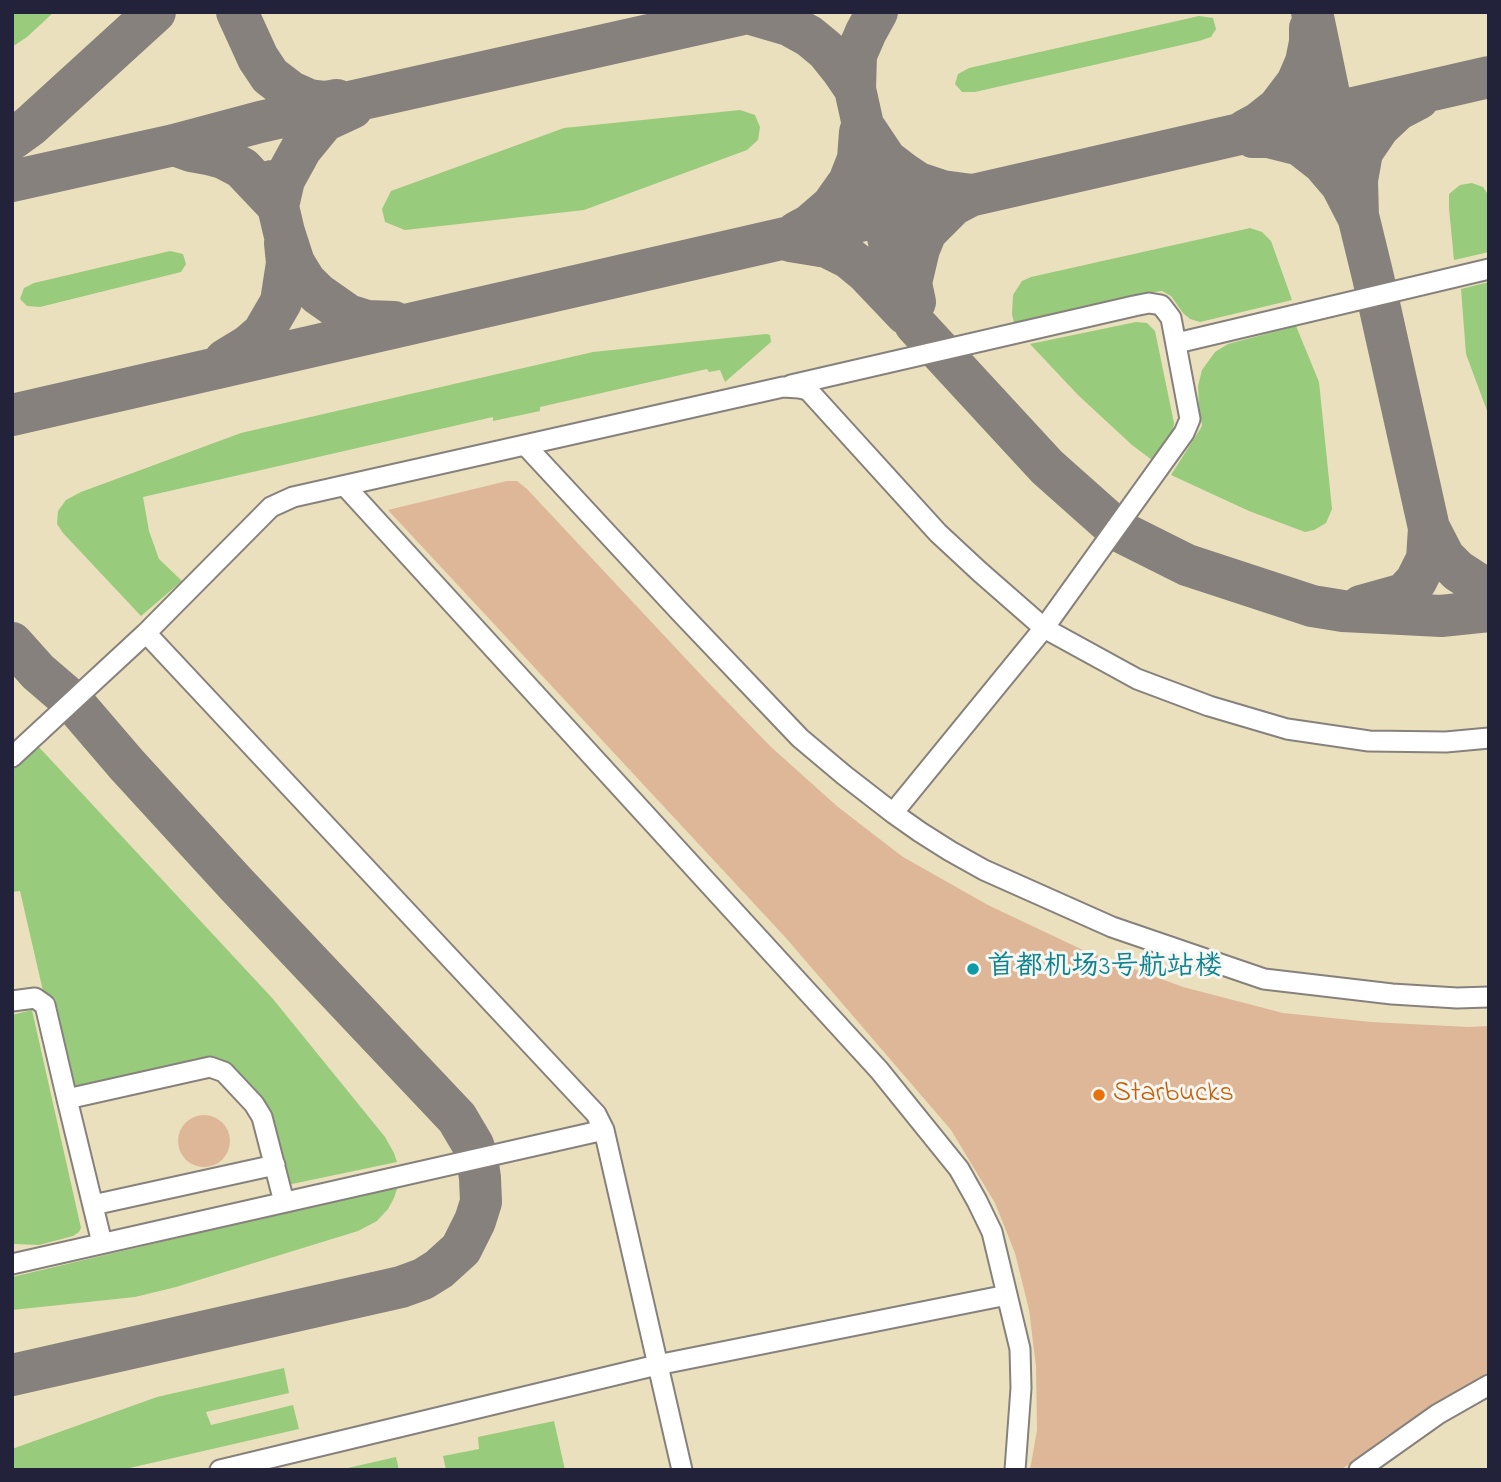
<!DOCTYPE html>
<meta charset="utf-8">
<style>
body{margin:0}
#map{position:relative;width:1501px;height:1482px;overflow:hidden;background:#eae0bd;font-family:"Indie Flower",sans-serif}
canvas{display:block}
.frame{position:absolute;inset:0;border:14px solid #22223b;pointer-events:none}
</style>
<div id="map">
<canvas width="1501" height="1482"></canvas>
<div class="frame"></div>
</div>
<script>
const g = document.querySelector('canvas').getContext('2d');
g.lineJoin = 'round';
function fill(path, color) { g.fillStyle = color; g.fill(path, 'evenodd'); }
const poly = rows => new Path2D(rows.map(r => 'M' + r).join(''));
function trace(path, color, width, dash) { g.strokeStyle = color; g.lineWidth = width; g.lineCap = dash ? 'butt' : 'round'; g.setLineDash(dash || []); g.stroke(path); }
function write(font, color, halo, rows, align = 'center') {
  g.font = font + ' "Indie Flower","LXGW WenKai TC",sans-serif'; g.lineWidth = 6; g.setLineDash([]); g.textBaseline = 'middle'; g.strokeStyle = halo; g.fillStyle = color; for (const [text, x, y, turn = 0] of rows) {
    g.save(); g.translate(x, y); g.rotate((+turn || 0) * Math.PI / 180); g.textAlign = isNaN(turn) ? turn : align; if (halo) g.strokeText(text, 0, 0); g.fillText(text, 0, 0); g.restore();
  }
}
fill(poly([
 [12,12,54,12,27,37,12,47],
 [1199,16,1213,18,1216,29,1211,37,1199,41,975,92,962,92,955,84,958,74,969,68],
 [740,110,755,115,760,127,758,140,747,150,584,210,405,230,385,222,382,209,391,191,564,128],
 [1472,183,1483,187,1489,196,1489,252,1454,260,1449,208,1449,194,1460,185],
 [1250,228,1262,232,1271,241,1292,300,1200,322,1190,319,1183,313,1171,296,1162,291,1147,293,1014,323,1012,314,1013,295,1022,281,1031,277],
 [170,251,183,254,186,264,181,272,40,307,27,306,20,299,24,288,34,283],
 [1489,282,1489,416,1466,354,1461,289],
 [1136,322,1147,323,1155,331,1174,423,1173,431,1152,460,1132,445,1078,395,1030,344],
 [1296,326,1319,382,1332,509,1326,523,1314,530,1305,532,1249,511,1171,475,1202,426,1199,406,1198,386,1202,370,1215,352,1228,344],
 [766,334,770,335,771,342,725,382,720,370,709,372,707,369,540,407,540,411,493,421,493,417,143,497,149,531,159,559,182,581,141,616,63,533,57,524,58,511,66,500,81,492,241,433,593,352],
 [37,745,273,999,385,1137,394,1153,397,1162,287,1185,263,1113,211,1059,66,1091,20,891,12,892,12,769],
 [32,1010,81,1228,79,1232,73,1236,39,1245,15,1244,12,1243,12,1015],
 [398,1186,394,1198,388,1209,377,1221,358,1231,176,1287,135,1297,12,1310,12,1277],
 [284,1368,289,1393,206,1412,211,1425,293,1405,299,1429,121,1470,12,1470,12,1449,157,1397],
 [554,1421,565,1470,446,1470,443,1456,479,1449,478,1437],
 [396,1457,399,1470,339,1470]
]), '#98cb7b');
trace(poly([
 [237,12,258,58,270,76,291,92,309,100,326,102,337,100],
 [877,12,866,32,856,55,855,89,899,287,915,324,1047,467,1119,531,1187,565,1312,606,1343,611,1441,616,1489,611],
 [1312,12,1333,113,1373,277,1429,528,1427,559,1416,581,1404,594,1361,606],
 [748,13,789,25,809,36,826,50,842,70,855,89],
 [866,130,886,160,903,173,918,183,942,191,972,195,953,205,926,232,919,249,911,283,915,302],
 [1246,130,1259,123,1278,108,1297,83,1306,62,1310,42,1310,28],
 [1253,137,1268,137,1300,145,1323,163,1341,184,1358,217,1357,180,1362,152,1379,127,1397,110,1418,99],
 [12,139,30,126,155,12],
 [174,145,191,151,208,154,223,158,242,168,278,206,284,180,301,149,324,121,352,108],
 [12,181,174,145,260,122,752,12],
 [272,181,284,232,294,263,305,281,318,294,348,315,367,321,394,322],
 [797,232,810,225,832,206,849,182,858,159,860,132],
 [790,241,827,247,849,258,866,272,906,314],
 [225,360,248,346,263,333,281,302,287,263,285,243],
 [12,415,1489,77],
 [1429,528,1444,557,1458,571,1489,591],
 [12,643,38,672,73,702,127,765,236,884,457,1118,473,1145,477,1157,480,1178,481,1202,475,1221,461,1249,439,1269,423,1279,401,1287,12,1375]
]), '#86817c', 42);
fill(poly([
 [507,481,517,481,527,489,702,676,771,747,838,807,903,857,988,905,1085,951,1183,987,1283,1013,1371,1022,1469,1027,1489,1026,1489,1373,1442,1399,1384,1438,1341,1470,1030,1470,1037,1430,1036,1366,1029,1310,1015,1253,995,1203,951,1130,786,938,388,510],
 '178 1141a26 26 0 1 1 52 0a26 26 0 1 1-52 0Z'
]), '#ddb797');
const minor = poly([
 [1177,343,1489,269],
 [791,385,1134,306,1149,303,1161,305,1171,318,1190,419,1184,433,1044,628,893,813],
 [526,446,680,612,800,738,844,775,893,813,920,832,950,851,984,870,1112,927,1264,979,1392,994,1457,998,1489,997],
 [345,486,879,1070,959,1169,977,1201,992,1232,1020,1349,1021,1388,1015,1470],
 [12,757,146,633],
 [12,1001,35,998,45,1005,67,1099],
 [93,1205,275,1165],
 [102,1243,67,1099,210,1067,224,1072,254,1104,262,1117,284,1202],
 [12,1264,604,1130],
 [220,1470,657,1365,1007,1295],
 [682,1470,604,1130,596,1114,146,633,271,507,293,497,783,387,799,388,808,390,938,533,980,572,1044,628,1137,679,1209,706,1287,729,1369,741,1446,742,1489,738],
 [1359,1470,1438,1414,1489,1385]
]);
trace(minor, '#86817c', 23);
trace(minor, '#fff', 19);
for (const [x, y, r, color] of [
 [973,969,7,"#0f9aa8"],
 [1099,1095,7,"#e8710a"]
]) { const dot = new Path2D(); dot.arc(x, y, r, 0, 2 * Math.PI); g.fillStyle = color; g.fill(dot); trace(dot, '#f6f6f2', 2.5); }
write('28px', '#0d838f', '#f6f6f2', [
 ["首都机场3号航站楼",987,969]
], 'left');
write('28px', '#c56008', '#f6f6f2', [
 ["Starbucks",1113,1095]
], 'left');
</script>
